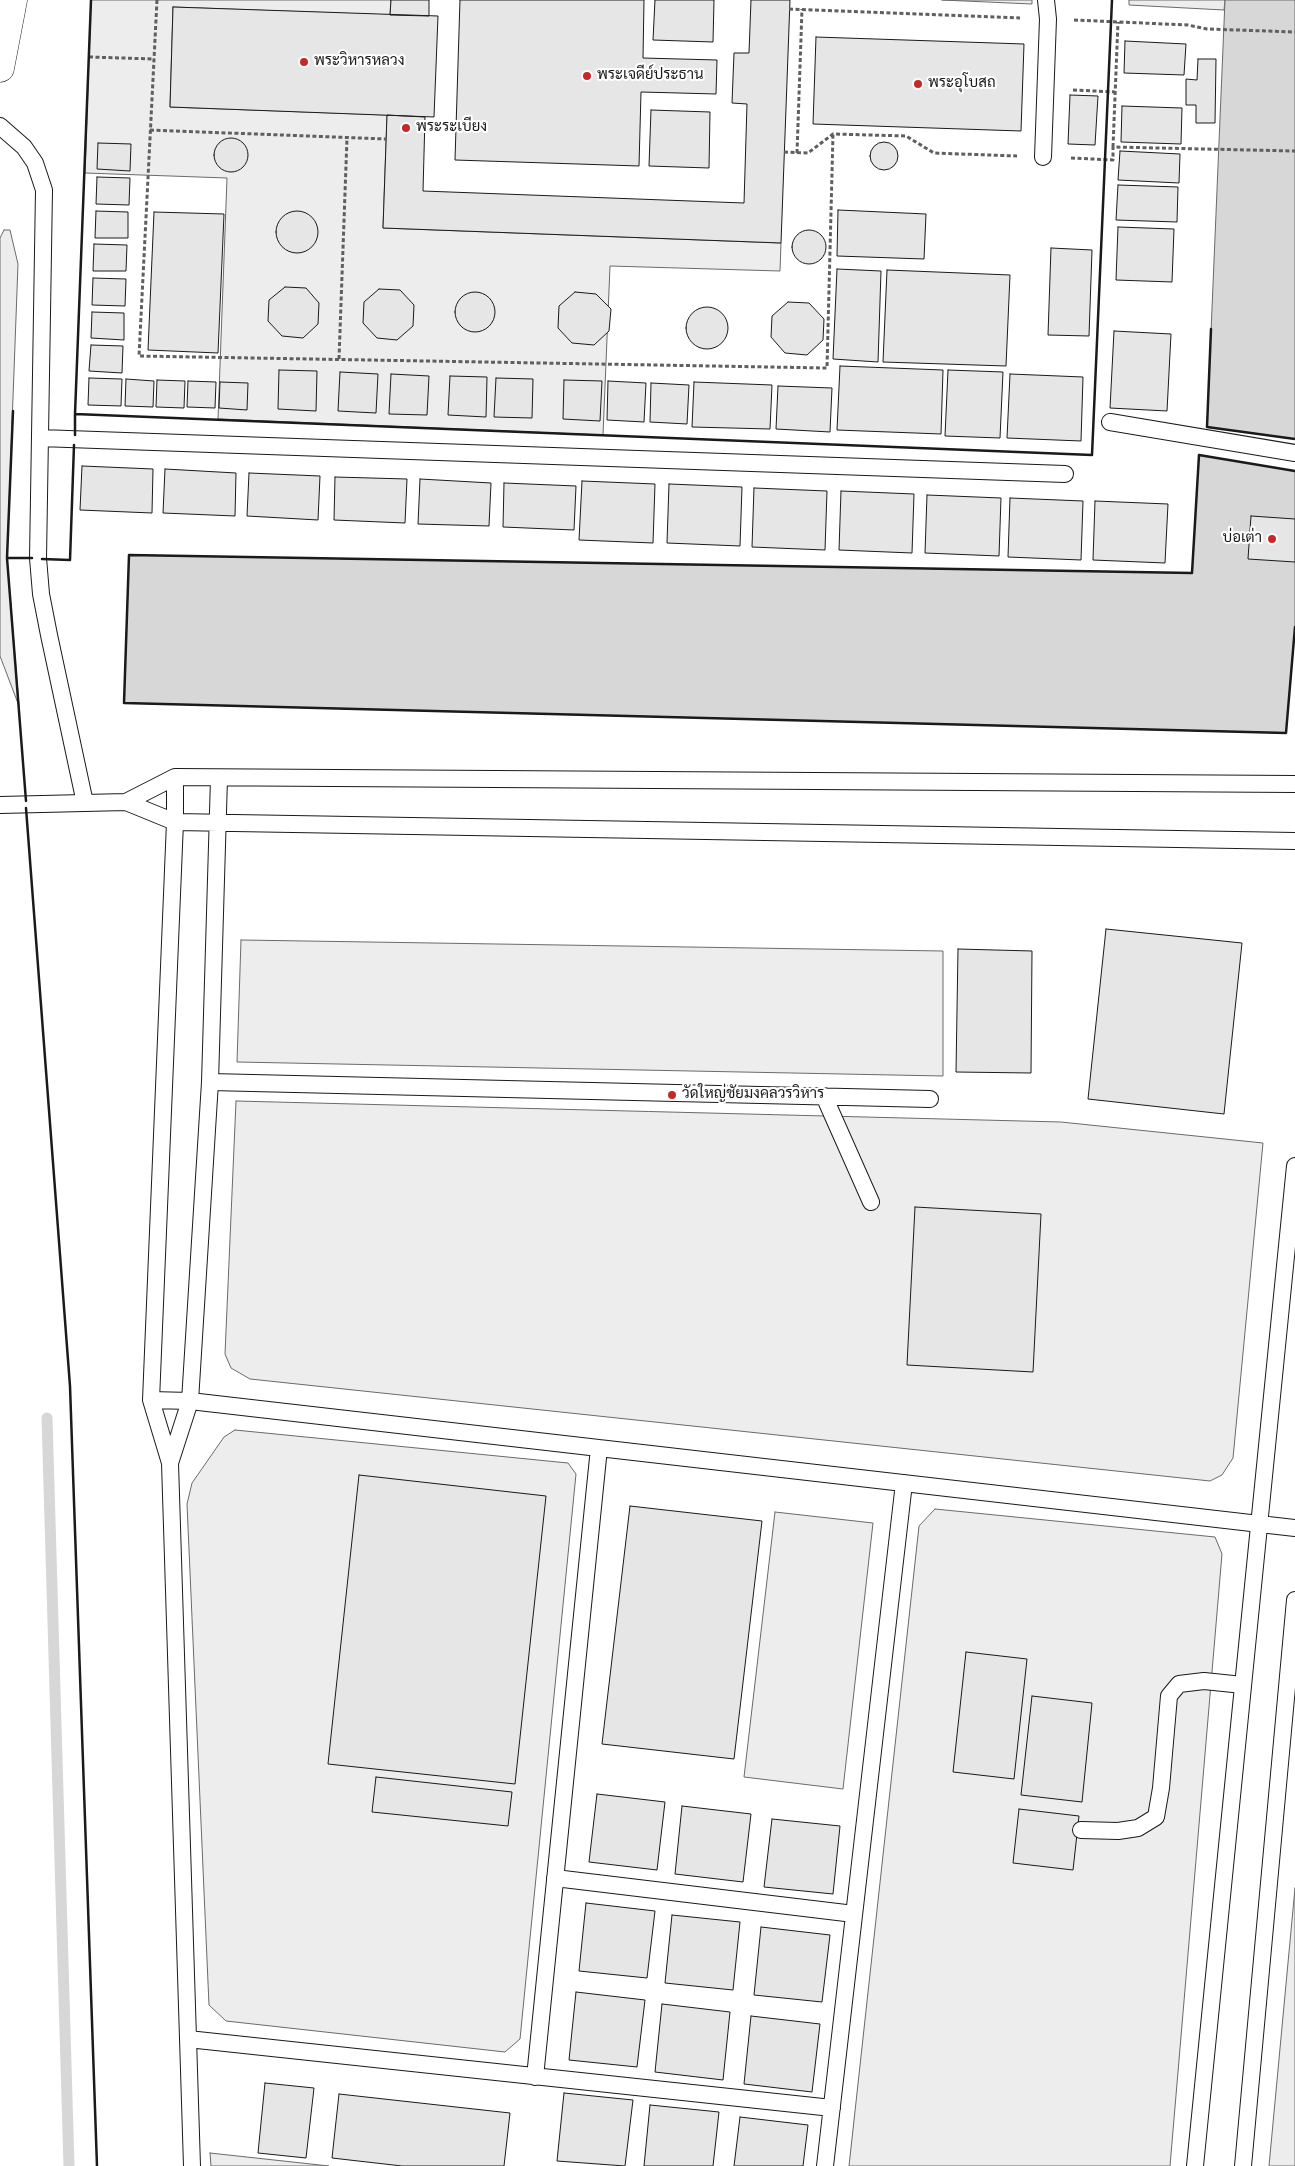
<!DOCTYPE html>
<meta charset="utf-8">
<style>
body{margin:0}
canvas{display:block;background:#fff}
</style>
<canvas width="1295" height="2166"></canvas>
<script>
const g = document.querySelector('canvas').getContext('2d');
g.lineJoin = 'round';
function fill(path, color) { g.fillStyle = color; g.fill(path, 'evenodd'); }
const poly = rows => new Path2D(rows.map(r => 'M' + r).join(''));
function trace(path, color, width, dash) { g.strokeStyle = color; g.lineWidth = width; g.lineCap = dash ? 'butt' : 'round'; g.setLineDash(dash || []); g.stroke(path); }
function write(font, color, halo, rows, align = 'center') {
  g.font = font + ' "Source Sans 3",Sarabun,sans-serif'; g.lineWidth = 4; g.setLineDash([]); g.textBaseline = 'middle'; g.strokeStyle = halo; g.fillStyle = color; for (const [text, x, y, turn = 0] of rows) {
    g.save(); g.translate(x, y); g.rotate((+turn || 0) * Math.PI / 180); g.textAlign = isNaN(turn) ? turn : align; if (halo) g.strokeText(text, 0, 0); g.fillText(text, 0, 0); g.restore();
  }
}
const built = poly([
 [91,0,391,0,390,15,173,7,170,107,387,115,383,228,781,243,780,271,610,266,603,435,218,419,227,178,85,173,91,0],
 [942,0,1032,0,1032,4,942,0],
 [1129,0,1225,0,1224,10,1129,5,1129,0],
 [4,230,10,230,18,264,7,558,19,706,0,656,0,238,4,230],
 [241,940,943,951,943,1076,237,1062,241,940],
 [236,1101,1061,1122,1263,1143,1233,1458,1222,1475,1210,1481,250,1379,231,1368,225,1354,236,1101],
 [235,1430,568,1463,576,1474,520,2039,505,2052,226,2021,209,2005,187,1504,192,1483,224,1437,235,1430],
 [935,1509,1215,1537,1222,1554,1170,2166,849,2166,919,1526,935,1509],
 [775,1512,873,1523,843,1789,744,1777,775,1512],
 [1295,1888,1295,2166,1269,2166,1295,1888],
 [210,2153,329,2166,211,2166,210,2153]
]);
fill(built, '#ededed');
trace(built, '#6a6a6a', 1);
const water = poly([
 [1225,0,1295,0,1295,439,1207,427,1225,0],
 [1199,455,1295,471,1295,627,1286,733,124,703,129,555,1192,573,1199,455]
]);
fill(water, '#d7d7d7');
trace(water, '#6a6a6a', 1);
trace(poly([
 [47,1418,69,2166]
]), '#d7d7d7', 11);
const building = poly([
 [391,0,429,0,429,16,390,15,391,0],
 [460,0,644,0,643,58,717,60,716,94,641,92,639,166,455,160,460,0],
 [655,0,714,0,713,42,653,40,655,0],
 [751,0,790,0,781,243,383,228,387,115,425,117,423,191,744,203,747,104,732,103,734,53,749,53,751,0],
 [173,7,438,16,434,117,170,107,173,7],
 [816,37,1024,44,1021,131,813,124,816,37],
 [1125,41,1186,44,1184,75,1124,73,1125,41],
 [1198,59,1216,59,1215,123,1196,123,1196,105,1186,105,1186,79,1197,80,1198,59],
 [1070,95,1098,96,1095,145,1068,144,1070,95],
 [1122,106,1182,108,1181,144,1121,142,1122,106],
 [651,110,710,112,709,168,649,166,651,110],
 '214 155a17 17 0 1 1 34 0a17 17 0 1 1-34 0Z',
 '870 156a14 14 0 1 1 28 0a14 14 0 1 1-28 0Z',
 [98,143,131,144,130,171,97,169,98,143],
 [1120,151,1180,154,1179,183,1118,180,1120,151],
 [97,177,130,178,129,205,96,204,97,177],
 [1118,185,1178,187,1177,222,1116,220,1118,185],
 [838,210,926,214,924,259,837,256,838,210],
 '276 232a21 21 0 1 1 42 0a21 21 0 1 1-42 0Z',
 [96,211,128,212,128,238,95,238,96,211],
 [154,212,224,214,218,353,148,350,154,212],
 [1118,227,1174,229,1172,282,1116,280,1118,227],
 '792 247a17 17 0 1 1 34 0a17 17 0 1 1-34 0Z',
 [94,244,127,245,126,271,93,271,94,244],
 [1051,248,1092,250,1089,336,1048,335,1051,248],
 [837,269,881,271,878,362,833,359,837,269],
 [887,270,1010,275,1006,366,883,362,887,270],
 [93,278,126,279,125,306,92,305,93,278],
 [285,287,306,288,319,303,318,324,303,338,282,336,268,321,269,300,285,287],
 [379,289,400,290,414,305,413,326,397,340,377,338,363,323,364,302,379,289],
 '455 312a20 20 0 1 1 40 0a20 20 0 1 1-40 0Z',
 [575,292,596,294,611,309,609,331,594,345,572,343,558,328,559,306,575,292],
 [788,302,809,303,824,319,823,340,807,355,785,353,771,337,772,316,788,302],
 '686 328a21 21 0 1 1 42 0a21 21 0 1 1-42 0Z',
 [92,312,124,313,124,340,91,338,92,312],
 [1114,331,1171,334,1167,411,1110,408,1114,331],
 [91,345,123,346,122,373,89,371,91,345],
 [840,366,943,370,941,434,837,430,840,366],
 [279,370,317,371,316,411,278,409,279,370],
 [948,370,1003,372,1000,438,945,436,948,370],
 [340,372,378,374,376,413,338,411,340,372],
 [391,374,429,376,427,415,389,414,391,374],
 [1010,374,1083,377,1081,441,1007,438,1010,374],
 [450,376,487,377,486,417,448,415,450,376],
 [89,378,122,379,121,406,88,405,89,378],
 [496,378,533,379,532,418,494,417,496,378],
 [126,379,154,381,153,407,125,406,126,379],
 [157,380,185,381,184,408,156,407,157,380],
 [564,380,602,381,600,421,563,419,564,380],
 [188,381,216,382,215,408,187,407,188,381],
 [608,381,646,383,644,422,607,420,608,381],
 [220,382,248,383,247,410,219,408,220,382],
 [694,382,772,385,770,429,692,427,694,382],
 [651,383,689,385,687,424,650,422,651,383],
 [778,386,832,388,830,432,776,429,778,386],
 [82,466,153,469,152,513,80,510,82,466],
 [165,469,236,473,235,516,163,513,165,469],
 [249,473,320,476,318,520,247,516,249,473],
 [335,477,407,479,405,523,334,520,335,477],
 [420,479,491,483,489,526,418,524,420,479],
 [582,481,655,484,653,543,579,540,582,481],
 [504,483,576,486,574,530,503,527,504,483],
 [669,484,742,487,740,546,667,543,669,484],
 [754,488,827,491,825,550,752,547,754,488],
 [841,491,914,494,912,553,839,550,841,491],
 [927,495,1001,498,999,556,925,553,927,495],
 [1010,498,1083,501,1081,560,1008,557,1010,498],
 [1095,501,1168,504,1165,563,1093,560,1095,501],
 [1251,516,1295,519,1295,562,1248,559,1251,516],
 [1106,929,1242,943,1224,1114,1088,1099,1106,929],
 [958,949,1032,951,1031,1073,956,1072,958,949],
 [915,1207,1041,1214,1033,1372,907,1365,915,1207],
 [359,1475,546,1496,515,1784,328,1764,359,1475],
 [630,1506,762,1521,734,1759,602,1744,630,1506],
 [966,1652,1027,1659,1014,1779,953,1772,966,1652],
 [1032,1696,1092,1703,1082,1802,1021,1795,1032,1696],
 [376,1777,512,1792,508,1826,372,1812,376,1777],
 [597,1794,665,1802,657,1870,589,1862,597,1794],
 [682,1806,751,1814,743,1882,675,1874,682,1806],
 [1019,1809,1079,1816,1073,1870,1013,1863,1019,1809],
 [772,1819,840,1826,833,1894,764,1887,772,1819],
 [586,1903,655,1911,647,1978,579,1971,586,1903],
 [672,1915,740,1922,733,1990,665,1983,672,1915],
 [761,1927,830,1935,822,2002,754,1995,761,1927],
 [576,1992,645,2000,637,2067,569,2060,576,1992],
 [662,2004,730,2012,723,2080,655,2072,662,2004],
 [751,2016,820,2024,812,2092,744,2084,751,2016],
 [265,2083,314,2088,306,2158,258,2153,265,2083],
 [564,2093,633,2100,625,2166,557,2161,564,2093],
 [339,2094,510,2113,504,2166,402,2166,332,2158,339,2094],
 [650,2105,719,2112,713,2166,644,2166,650,2105],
 [740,2117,808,2125,803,2166,734,2166,740,2117]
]);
fill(building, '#e6e6e6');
trace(building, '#1a1a1a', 1);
const service = poly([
 [0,126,24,147,35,163,44,190,38,558,41,594,49,635,85,803],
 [1043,157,1048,19,1046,0],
 [1110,422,1295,453],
 [40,438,1065,474],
 [175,777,175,822,151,1400,170,1463,192,2166],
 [126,802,175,777,1295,784],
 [0,805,126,802,175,822,1295,841],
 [210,1082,930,1099],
 [824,1096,871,1202],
 [151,1400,190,1401,1295,1528],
 [170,1463,190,1401,210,1082,219,778],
 [1081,1830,1118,1831,1138,1828,1156,1817,1161,1788,1169,1696,1179,1684,1204,1681,1243,1685],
 [555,1878,854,1914],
 [188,2039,832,2108],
 [535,2077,599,1448],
 [825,2166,904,1483],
 [1195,2166,1295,1166],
 [1243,2166,1295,1600]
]);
const secondary = poly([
 [0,68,13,0]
]);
trace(service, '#1a1a1a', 18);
trace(secondary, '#1a1a1a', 29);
trace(poly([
 [157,0,139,356,827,368,833,134],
 [789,9,1020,18],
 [1074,20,1188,25,1207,29,1295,32],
 [89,57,154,59],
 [1073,90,1115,92],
 [150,130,386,139],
 [1113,147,1118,22],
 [784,152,808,153,833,134,906,136,934,153,1017,156],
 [797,153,802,9],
 [1071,158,1113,160,1113,147,1295,151],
 [339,359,347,138]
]), '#5f5f5f', 3, [4, 2.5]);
trace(service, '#fff', 16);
trace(secondary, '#fff', 28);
trace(poly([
 [91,0,75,414,1092,455,1112,0],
 [1211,329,1207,427,1295,439],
 [13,411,7,558,26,801],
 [75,435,75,414],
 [1295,471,1199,455,1192,573,129,555,124,703,1286,733,1295,627],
 [7,558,32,558],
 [42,559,70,560,74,445],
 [26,808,70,1386,97,2166]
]), '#1a1a1a', 2.5);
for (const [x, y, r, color] of [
 [304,62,5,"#c62828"],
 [587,76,5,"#c62828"],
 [918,84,5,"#c62828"],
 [406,128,5,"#c62828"],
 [1272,539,5,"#c62828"],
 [672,1095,5,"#c62828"]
]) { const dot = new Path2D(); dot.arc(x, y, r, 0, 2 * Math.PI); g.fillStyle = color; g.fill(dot); trace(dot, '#fff', 2); }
write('15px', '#1a1a1a', '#fff', [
 ["พระวิหารหลวง",314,62],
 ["พระเจดีย์ประธาน",597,76],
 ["พระอุโบสถ",928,84],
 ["พระระเบียง",416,128],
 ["บ่อเต่า",1262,539,"right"],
 ["วัดใหญ่ชัยมงคลวรวิหาร",682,1095]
], 'left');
</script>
